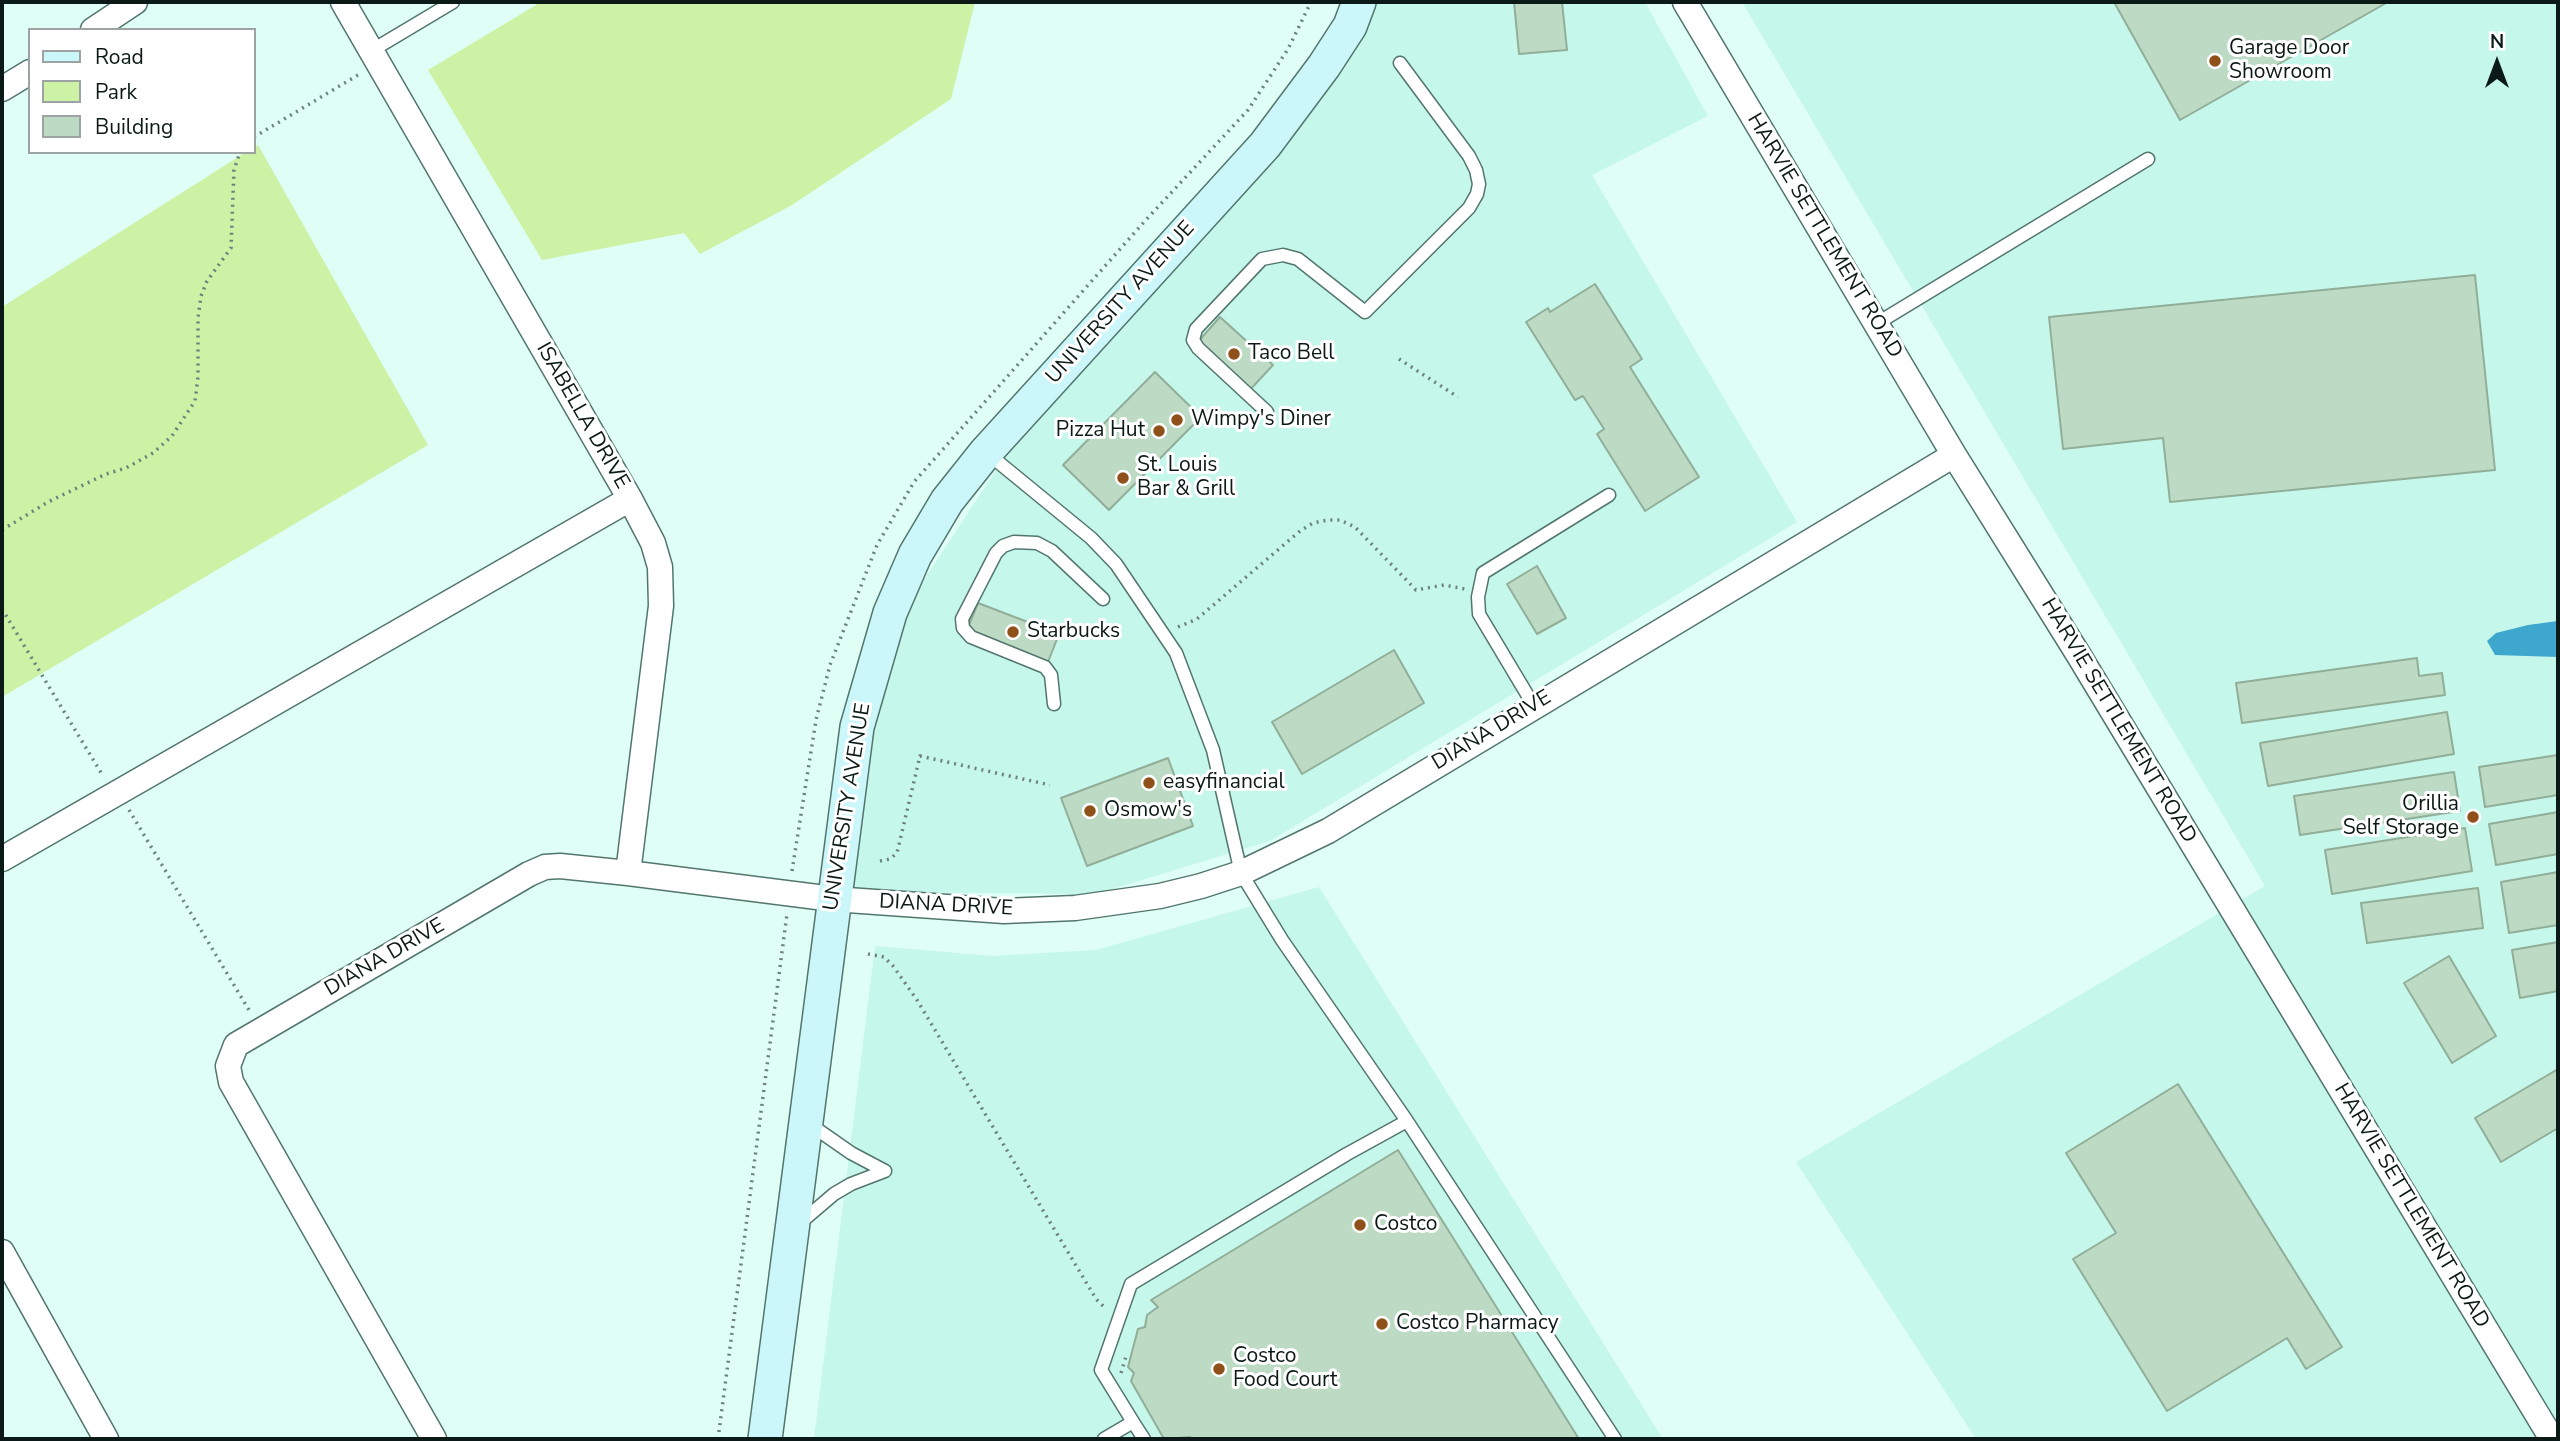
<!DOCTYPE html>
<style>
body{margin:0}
#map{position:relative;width:2560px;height:1441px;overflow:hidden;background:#dffef6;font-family:"Nunito Sans",sans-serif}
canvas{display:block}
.frame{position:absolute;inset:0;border:4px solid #0b1a16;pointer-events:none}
.legend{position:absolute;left:28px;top:28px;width:228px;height:126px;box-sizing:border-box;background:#fff;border:2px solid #9da3a2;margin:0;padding:9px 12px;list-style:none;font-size:21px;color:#0b1a16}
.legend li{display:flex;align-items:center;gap:14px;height:35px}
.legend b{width:35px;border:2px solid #9da3a2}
.north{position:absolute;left:2462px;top:28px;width:70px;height:70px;-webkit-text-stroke:5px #fff;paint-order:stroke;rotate:0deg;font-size:19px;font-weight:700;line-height:28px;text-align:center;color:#0b1a16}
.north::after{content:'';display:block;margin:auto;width:24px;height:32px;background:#0b1a16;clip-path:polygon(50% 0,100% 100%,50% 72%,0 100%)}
</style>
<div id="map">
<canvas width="2560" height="1441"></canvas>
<div class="frame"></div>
<ul class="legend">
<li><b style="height:9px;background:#ccf7fa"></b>Road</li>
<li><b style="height:19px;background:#cdf1a5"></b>Park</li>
<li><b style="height:19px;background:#bcdac4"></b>Building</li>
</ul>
<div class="north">N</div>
</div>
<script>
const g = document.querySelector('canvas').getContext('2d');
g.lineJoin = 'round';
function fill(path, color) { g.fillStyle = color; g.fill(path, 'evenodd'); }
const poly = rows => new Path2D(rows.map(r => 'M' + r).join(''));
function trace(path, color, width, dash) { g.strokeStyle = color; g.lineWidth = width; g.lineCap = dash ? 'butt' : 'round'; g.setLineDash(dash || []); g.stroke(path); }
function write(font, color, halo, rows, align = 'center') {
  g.font = font + ' "Nunito Sans",sans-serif'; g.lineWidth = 6; g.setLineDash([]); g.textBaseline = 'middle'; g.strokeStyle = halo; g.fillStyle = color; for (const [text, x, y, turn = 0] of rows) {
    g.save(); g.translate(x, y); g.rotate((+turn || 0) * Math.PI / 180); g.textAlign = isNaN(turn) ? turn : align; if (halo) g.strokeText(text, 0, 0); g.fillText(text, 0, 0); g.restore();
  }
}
fill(poly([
 [1368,2,1645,2,1708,116,1592,175,1797,522,1270,841,1096,894,847,892,863,757,881,684,920,586,1023,429],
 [1742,2,2558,2,2558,1439,1976,1439,1796,1162,2265,886],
 [1319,887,1663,1439,814,1439,875,946,992,956,1096,950]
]), '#c6f7eb');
fill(poly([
 [541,2,975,2,951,99,792,205,700,254,684,233,542,260,428,70],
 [258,145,428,445,2,697,2,307,246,152,254,152,254,148]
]), '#cdf1a5');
fill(poly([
 [2558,621,2558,657,2495,655,2487,641,2496,633,2528,625]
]), '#3ea7ce');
const building = poly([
 [1514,2,1562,2,1567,50,1519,54,1514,2],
 [2114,2,2388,2,2180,120,2114,2],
 [2475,275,2495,470,2170,502,2163,438,2063,449,2049,317,2475,275],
 [1595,284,1642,359,1630,367,1699,477,1645,511,1597,434,1604,429,1583,396,1575,400,1526,322,1548,308,1550,312,1595,284],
 [1220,317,1273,365,1248,392,1196,344,1220,317],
 [1155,372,1201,417,1109,510,1063,465,1155,372],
 [1537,566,1566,618,1537,634,1507,584,1537,566],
 [978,603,1059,634,1048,662,967,630,978,603],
 [1394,650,1424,703,1302,774,1272,722,1394,650],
 [2417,658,2419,676,2442,673,2445,695,2242,723,2236,683,2417,658],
 [2447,712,2454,754,2268,786,2260,743,2447,712],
 [2558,755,2558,795,2485,807,2479,767,2558,755],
 [1168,758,1193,826,1087,866,1061,798,1168,758],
 [2454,772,2460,811,2300,835,2294,796,2454,772],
 [2558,812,2558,854,2496,865,2489,824,2558,812],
 [2465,828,2472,871,2332,894,2325,850,2465,828],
 [2558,872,2558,925,2509,933,2501,882,2558,872],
 [2478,888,2483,928,2367,943,2361,903,2478,888],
 [2558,942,2558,991,2520,998,2512,950,2558,942],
 [2449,956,2496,1036,2452,1063,2404,983,2449,956],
 [2558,1069,2558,1128,2501,1162,2475,1118,2558,1069],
 [2178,1084,2342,1347,2306,1369,2287,1338,2167,1411,2073,1259,2116,1233,2066,1153,2178,1084],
 [1398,1150,1579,1439,1192,1439,1190,1437,1164,1439,1131,1381,1134,1373,1128,1367,1138,1329,1145,1327,1147,1315,1158,1307,1151,1300,1398,1150]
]);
fill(building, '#bcdac4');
trace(building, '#91ae99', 2);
const lane = poly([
 [371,51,453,2],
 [1876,324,2148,159],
 [1267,412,1198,348,1193,340,1196,329,1262,259,1283,255,1298,259,1365,312,1469,208,1477,194,1479,184,1476,170,1469,156,1400,63],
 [986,452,1091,538,1116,564,1176,653,1213,750,1241,873,1282,940,1407,1121,1347,1154,1131,1284,1101,1370,1133,1422],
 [1054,704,1051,675,1045,667,971,637,963,628,962,619,996,553,1003,546,1014,542,1037,543,1052,551,1103,599],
 [1534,706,1479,614,1478,597,1483,573,1609,495],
 [1407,1121,1615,1439],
 [808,1123,851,1153,885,1171],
 [800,1223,834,1194,851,1184,885,1171],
 [1104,1439,1133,1422,1144,1439]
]);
const street = poly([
 [343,2,630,499,653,543,660,567,661,606,628,873],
 [1685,2,1954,455,2078,654,2552,1439],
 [93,30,135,2],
 [2,89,30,72],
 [2,859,630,499],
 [2,1252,106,1439],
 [434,1439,231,1082,228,1066,236,1045,529,874,545,867,560,866,628,873,833,899,1004,911,1075,908,1160,896,1201,886,1241,873,1328,831,1954,455]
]);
const secondary = poly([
 [765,1439,857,727,890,613,915,555,947,501,986,452,1265,145,1324,66,1350,26,1359,2]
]);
trace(lane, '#52766d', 15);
trace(street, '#52766d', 27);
trace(secondary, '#52766d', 36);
trace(poly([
 [254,137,358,75],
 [1399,359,1458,397],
 [2,530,48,502,106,474,126,468,153,453,172,436,195,401,198,377,198,318,201,296,207,281,231,248,234,170,240,152],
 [2,609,103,776],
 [1178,627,1197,619,1300,531,1313,523,1328,520,1340,520,1355,527,1416,590,1444,585,1465,589],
 [129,810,249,1010],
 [880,861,890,859,897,853,920,756,1050,785],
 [792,871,816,720,830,665,877,545,914,482,1144,222,1248,110,1288,49,1311,2],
 [868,954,884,957,893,966,917,1000,1096,1299,1105,1308],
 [1121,1373,1127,1353],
 [718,1439,787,914]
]), '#6b817c', 3.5, [2, 5]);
trace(lane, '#fff', 12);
trace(street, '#fff', 24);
trace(secondary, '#ccf7fa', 33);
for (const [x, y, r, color] of [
 [2215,61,7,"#905019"],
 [1234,354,7,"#905019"],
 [1177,420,7,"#905019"],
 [1159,431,7,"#905019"],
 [1123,478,7,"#905019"],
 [1013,632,7,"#905019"],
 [1149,783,7,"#905019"],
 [1090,811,7,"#905019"],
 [2473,817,7,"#905019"],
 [1360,1225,7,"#905019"],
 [1382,1324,7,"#905019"],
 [1219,1369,7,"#905019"]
]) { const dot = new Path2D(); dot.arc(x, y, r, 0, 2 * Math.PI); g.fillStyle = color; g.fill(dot); trace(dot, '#fff', 2.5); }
write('21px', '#0b1a16', '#fff', [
 ["Garage Door",2229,49],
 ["Showroom",2229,73],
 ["Taco Bell",1248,354],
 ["Wimpy's Diner",1191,420],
 ["Pizza Hut",1145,431,"right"],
 ["St. Louis",1137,466],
 ["Bar & Grill",1137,490],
 ["Starbucks",1027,632],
 ["easyfinancial",1163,783],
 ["Orillia",2459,805,"right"],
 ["Self Storage",2459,829,"right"],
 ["Osmow's",1104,811],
 ["Costco",1374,1225],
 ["Costco Pharmacy",1396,1324],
 ["Costco",1233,1357],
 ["Food Court",1233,1381]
], 'left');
write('21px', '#0b1a16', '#fff', [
 ["HARVIE SETTLEMENT ROAD",1824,236,59],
 ["UNIVERSITY AVENUE",1121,303,-48],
 ["ISABELLA DRIVE",582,416,60],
 ["HARVIE SETTLEMENT ROAD",2118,721,59],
 ["DIANA DRIVE",1492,731,-31],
 ["UNIVERSITY AVENUE",848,807,-81],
 ["DIANA DRIVE",946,906,3],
 ["DIANA DRIVE",385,958,-30],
 ["HARVIE SETTLEMENT ROAD",2411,1206,59]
]);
</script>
